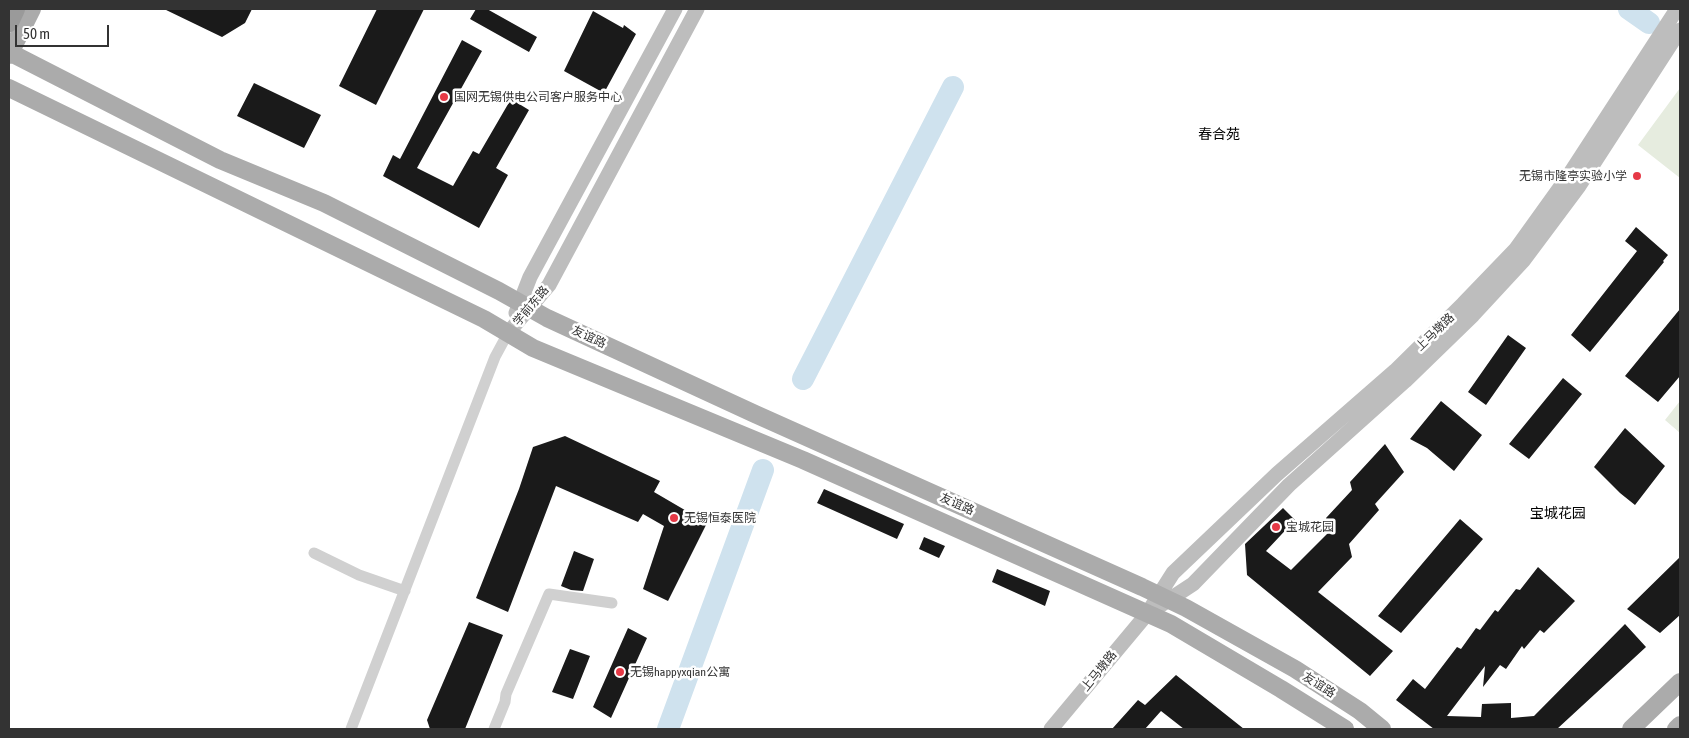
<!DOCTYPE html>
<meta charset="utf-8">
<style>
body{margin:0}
#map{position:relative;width:1689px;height:738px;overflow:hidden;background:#fff;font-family:"Asap Condensed",sans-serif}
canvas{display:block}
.frame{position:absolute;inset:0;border:10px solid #333;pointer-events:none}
.scale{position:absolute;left:15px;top:25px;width:94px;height:22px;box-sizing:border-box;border:2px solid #333;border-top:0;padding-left:6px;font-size:15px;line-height:18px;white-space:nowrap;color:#333;-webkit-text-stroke:4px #fff;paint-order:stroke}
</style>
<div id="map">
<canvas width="1689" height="738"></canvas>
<div class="frame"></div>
<div class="scale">50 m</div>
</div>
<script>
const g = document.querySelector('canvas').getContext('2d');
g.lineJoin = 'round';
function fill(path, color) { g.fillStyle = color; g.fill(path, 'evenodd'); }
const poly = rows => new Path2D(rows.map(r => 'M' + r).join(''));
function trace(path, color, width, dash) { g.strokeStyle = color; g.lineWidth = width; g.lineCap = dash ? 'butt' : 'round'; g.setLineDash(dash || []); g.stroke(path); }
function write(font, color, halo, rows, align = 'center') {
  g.font = font + ' "Asap Condensed","Noto Sans SC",sans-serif'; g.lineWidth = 5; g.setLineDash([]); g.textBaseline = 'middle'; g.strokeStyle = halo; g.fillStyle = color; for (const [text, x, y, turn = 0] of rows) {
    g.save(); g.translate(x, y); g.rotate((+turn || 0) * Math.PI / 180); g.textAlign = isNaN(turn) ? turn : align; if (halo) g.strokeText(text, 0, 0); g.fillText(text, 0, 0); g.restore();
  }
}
fill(poly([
 [1680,88,1680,178,1638,145],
 [1680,401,1680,433,1665,420]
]), '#e6ecdf');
trace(poly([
 [1629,9,1649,23],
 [803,379,953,87],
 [668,729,763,470]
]), '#cfe2ee', 22);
fill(poly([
 [164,9,252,9,245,23,222,37],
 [377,9,424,9,376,105,339,86],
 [476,9,487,9,537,37,529,52,470,19],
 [593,11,623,28,624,25,636,34,604,93,564,71],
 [462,40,482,51,417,168,453,186,473,151,479,154,511,99,529,110,496,168,508,175,479,228,383,176,393,155,400,159],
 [254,83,321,115,304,148,237,116],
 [1636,227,1668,255,1663,261,1664,262,1590,352,1571,335,1637,251,1625,241],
 [1680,309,1680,376,1658,402,1625,376],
 [1508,335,1526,348,1486,405,1468,392],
 [1563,378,1582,394,1529,459,1509,444],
 [1441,401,1482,435,1454,471,1427,448,1410,439],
 [1625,428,1665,466,1635,505,1620,493,1594,467],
 [565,436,660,481,654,492,707,523,668,601,643,589,664,526,643,514,638,522,556,486,508,612,476,598,519,489,533,447],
 [1385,444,1404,472,1375,504,1379,510,1349,544,1352,557,1318,592,1393,651,1370,676,1247,575,1245,544,1283,508,1295,520,1266,551,1291,570,1329,532,1326,518,1352,490,1350,482],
 [824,489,904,524,897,539,817,503],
 [1460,519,1483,539,1401,633,1378,616],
 [924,537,945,546,939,558,919,549],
 [574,551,594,559,583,591,571,590,561,586],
 [1680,557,1680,615,1660,633,1627,609],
 [1538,567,1575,601,1544,633,1540,630,1524,649,1522,646,1506,669,1500,665,1483,687,1485,666,1447,716,1481,717,1482,704,1511,703,1511,718,1534,716,1625,624,1646,647,1557,729,1434,729,1396,700,1413,679,1425,689,1457,647,1461,649,1476,628,1480,630,1495,610,1498,612,1516,589,1520,590],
 [997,569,1050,591,1045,606,992,582],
 [469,622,503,635,465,729,430,729,427,720],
 [628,628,647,638,611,718,593,707],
 [570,649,590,656,573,699,552,692],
 [1176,675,1244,729,1184,729,1161,711,1145,729,1112,729,1138,700,1145,705]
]), '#1a1a1a');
trace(poly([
 [314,553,359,575,405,591],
 [351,729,495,357,508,333],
 [494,729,505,702,506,694,549,594,612,603]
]), '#d0d0d0', 11);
trace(poly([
 [516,313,530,277,675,9],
 [508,333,549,285,697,9],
 [1161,605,1193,584,1289,485,1405,381,1473,315,1523,261,1579,186,1680,30],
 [1051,729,1147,614,1173,573,1277,474,1395,371,1463,304,1516,249,1567,178,1677,9]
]), '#bdbdbd', 15);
trace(poly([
 [9,52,220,160,324,203,499,291,547,318,755,414,1142,587,1186,608,1295,669,1360,711,1382,729],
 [9,55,32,9],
 [9,88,484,319,533,348,803,460,1171,624,1281,689,1345,729],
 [1631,729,1680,682],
 [1676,729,1680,725]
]), '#ababab', 18);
trace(poly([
 [9,22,15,9]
]), '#9a9a9a', 20);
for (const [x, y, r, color] of [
 [444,97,5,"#e63946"],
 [1637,176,5,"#e63946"],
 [674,518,5,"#e63946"],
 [1276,527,5,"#e63946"],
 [620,672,5,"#e63946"]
]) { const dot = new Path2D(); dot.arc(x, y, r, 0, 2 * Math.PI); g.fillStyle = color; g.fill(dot); trace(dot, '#fff', 2); }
write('12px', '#333', '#fff', [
 ["国网无锡供电公司客户服务中心",454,97],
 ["无锡市隆亭实验小学",1627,176,"right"],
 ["无锡恒泰医院",684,518],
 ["宝城花园",1286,527],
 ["无锡happyxqian公寓",630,672]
], 'left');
write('12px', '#333', '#fff', [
 ["学前东路",531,306,-50],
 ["上马墩路",1435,332,-44],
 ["友谊路",589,337,25],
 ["友谊路",957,504,24],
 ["上马墩路",1099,671,-51],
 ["友谊路",1319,685,32]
]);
write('14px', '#000', '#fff', [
 ["春合苑",1219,135],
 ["宝城花园",1558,514]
]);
</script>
